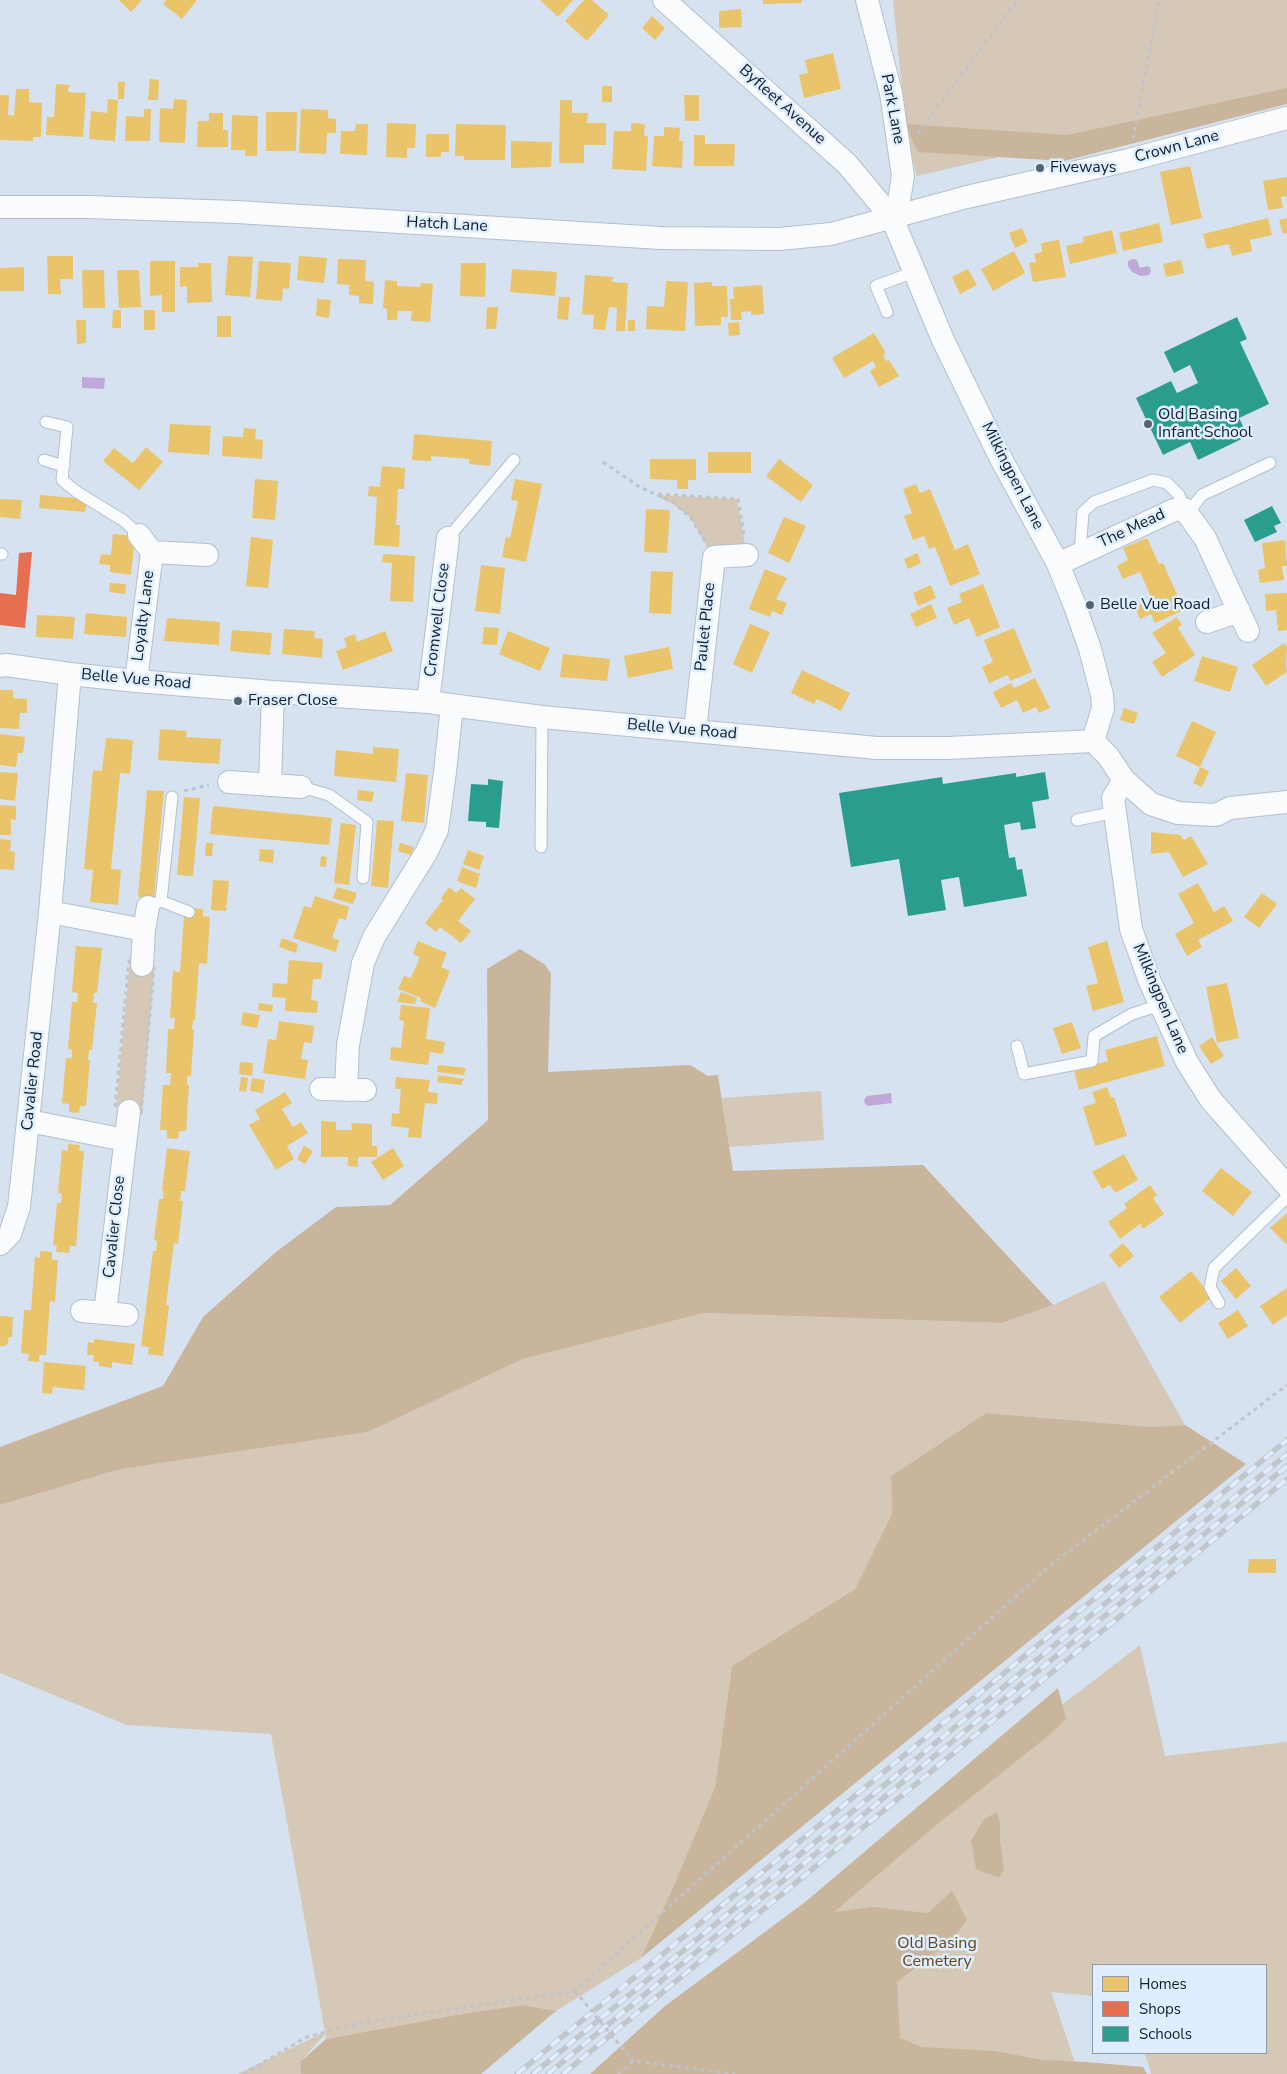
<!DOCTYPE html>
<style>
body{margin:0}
#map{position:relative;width:1287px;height:2074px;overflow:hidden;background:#d6e2f0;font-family:"Nunito Sans",sans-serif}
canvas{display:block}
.legend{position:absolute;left:1092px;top:1964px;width:175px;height:90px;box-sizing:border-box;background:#dfeefe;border:1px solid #8c9aaa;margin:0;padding:6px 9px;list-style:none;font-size:15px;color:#101d2c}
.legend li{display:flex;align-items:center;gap:10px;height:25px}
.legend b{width:25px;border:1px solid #8c9aaa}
</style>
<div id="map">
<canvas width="1287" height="2074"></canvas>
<ul class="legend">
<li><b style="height:14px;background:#e9c46a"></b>Homes</li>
<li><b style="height:14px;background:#e76f51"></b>Shops</li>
<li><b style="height:14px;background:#2a9d8f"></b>Schools</li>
</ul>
</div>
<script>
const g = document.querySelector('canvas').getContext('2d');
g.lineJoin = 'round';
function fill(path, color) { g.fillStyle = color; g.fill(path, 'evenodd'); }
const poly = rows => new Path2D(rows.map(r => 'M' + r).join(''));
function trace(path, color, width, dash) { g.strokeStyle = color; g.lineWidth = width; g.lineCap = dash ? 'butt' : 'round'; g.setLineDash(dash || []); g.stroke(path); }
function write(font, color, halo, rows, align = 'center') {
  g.font = font + ' "Nunito Sans",sans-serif'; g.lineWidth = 5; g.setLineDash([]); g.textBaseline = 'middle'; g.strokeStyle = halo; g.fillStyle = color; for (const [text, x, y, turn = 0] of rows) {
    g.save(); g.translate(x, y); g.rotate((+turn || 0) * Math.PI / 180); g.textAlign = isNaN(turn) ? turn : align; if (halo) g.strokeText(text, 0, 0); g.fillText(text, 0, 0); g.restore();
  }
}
fill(poly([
 [893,0,1287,0,1287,90,917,176,907,140],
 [655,495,737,499,747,556,713,558,691,518,673,504],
 [130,961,154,969,142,1115,116,1107],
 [821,1091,824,1140,729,1147,722,1098],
 [1104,1281,1185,1425,1152,1427,986,1413,891,1476,892,1514,855,1589,732,1666,715,1787,675,1883,641,1958,556,2011,523,2005,467,2013,326,2039,325,2034,300,2062,301,2074,238,2074,325,2032,271,1734,127,1725,0,1673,0,1505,121,1469,368,1432,523,1359,704,1313,1002,1323,1053,1305],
 [1140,1645,1165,1756,1287,1742,1287,2074,1151,2074,1145,2053,1266,2053,1266,1965,1093,1965,1093,1996,1051,1992,1079,2074,920,2074,804,1903]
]), '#d6c8b6');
fill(poly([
 [1287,88,1287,104,1064,161,918,152,905,124,1067,135],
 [520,949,544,964,551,973,548,1072,690,1065,708,1076,718,1075,733,1171,923,1165,1053,1305,1002,1323,704,1313,523,1359,368,1432,121,1469,0,1505,0,1447,163,1386,203,1317,276,1252,336,1207,390,1205,488,1120,487,969],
 [986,1413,1152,1427,1185,1425,1246,1464,641,1958,675,1883,715,1787,732,1666,855,1589,892,1514,891,1476],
 [1058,1688,1066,1719,1048,1736,935,1826,834,1912,872,1907,928,1913,952,1891,967,1920,952,1940,897,1982,900,2038,922,2047,995,2051,1042,2060,1086,2062,1143,2067,1147,2074,590,2074,665,2006,804,1903],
 [997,1812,1000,1824,1000,1841,1004,1869,999,1878,976,1869,971,1841,984,1819],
 [523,2005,556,2011,481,2074,301,2074,300,2062,326,2039,467,2013]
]), '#c9b59b');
fill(poly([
 [1133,259,1137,260,1140,268,1147,266,1150,267,1151,271,1149,275,1141,276,1132,272,1128,266,1128,261],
 [82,377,105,378,104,389,82,388],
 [891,1093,892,1103,868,1106,865,1104,864,1100,867,1096]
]), '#c0a9d8');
fill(poly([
 [119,0,142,0,131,12],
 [166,0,197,0,182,19,163,4],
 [540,0,573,0,558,17],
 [584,0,592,0,609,15,587,41,565,21],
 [763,0,802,0,802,3,763,4],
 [741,9,742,27,719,28,719,11],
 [652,16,665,28,655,40,642,28],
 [833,53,841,89,804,98,799,75,808,73,805,60],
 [150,79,159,80,158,100,148,100],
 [118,82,125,82,124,99,118,99],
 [56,84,69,85,68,92,86,93,83,137,46,135,47,117,54,117],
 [602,86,612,86,612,102,602,102],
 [16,89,29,89,29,102,42,103,41,137,33,137,33,141,0,140,0,95,9,95,8,115,14,116],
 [684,95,699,95,699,121,685,121],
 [108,99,118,100,115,141,89,139,91,111,107,113],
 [174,99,187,100,185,143,159,142,160,108,173,109],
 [560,100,572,100,572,113,588,113,587,123,606,123,606,145,584,145,584,163,559,163],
 [144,109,151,109,150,141,125,141,126,116,144,117],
 [301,109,328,110,328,118,336,119,336,133,327,133,326,154,299,153],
 [266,112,297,112,296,151,266,151],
 [209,113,223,113,223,130,228,130,228,147,197,147,198,121,209,121],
 [232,115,258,116,257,156,245,156,245,150,231,150],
 [387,123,416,124,415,148,407,148,407,158,386,157],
 [631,123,645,124,644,136,648,136,646,171,612,169,614,131,631,131],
 [356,124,368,124,367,155,340,154,341,131,355,131],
 [456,124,506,125,505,160,464,160,464,156,455,156],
 [664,127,680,128,679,141,683,141,682,168,652,166,654,136,664,136],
 [426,134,449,134,449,152,441,152,441,157,426,157],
 [694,135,705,135,705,144,735,144,734,166,694,166],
 [511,141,552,142,551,167,511,168],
 [1190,166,1202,218,1171,225,1160,172],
 [1287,177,1287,196,1281,197,1283,208,1268,210,1263,181],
 [1268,218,1272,235,1250,240,1252,251,1232,256,1229,244,1207,249,1203,234],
 [1287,218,1287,233,1283,234,1279,220],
 [1159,223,1163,242,1123,251,1119,233],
 [1022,228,1028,242,1015,248,1009,233],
 [1112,230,1117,253,1070,264,1066,246,1084,242,1083,237],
 [1059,240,1066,277,1033,282,1029,263,1036,262,1034,254,1042,252,1041,243],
 [1014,251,1025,273,993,291,981,269],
 [47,256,73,256,73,279,60,279,61,294,48,294],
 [228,256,253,257,250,297,225,295],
 [299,256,327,258,324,283,297,280],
 [338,259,366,260,365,281,374,282,373,304,359,303,359,296,349,295,349,285,337,284],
 [1181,260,1184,273,1166,277,1163,264],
 [150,261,175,261,175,312,162,312,162,295,150,296],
 [259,261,291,263,289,289,283,288,282,301,256,299],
 [198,263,211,263,212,302,187,303,187,286,180,287,180,267,198,267],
 [461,263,486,263,485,297,460,296],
 [24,267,24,291,0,291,0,268],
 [512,269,557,272,555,296,510,292],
 [968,269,977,285,960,294,952,277],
 [82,270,104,270,105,308,83,308],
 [117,270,139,270,141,307,119,308],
 [585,275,613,277,612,282,628,283,625,331,616,331,617,308,609,307,605,330,593,329,594,315,582,314],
 [385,280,397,281,397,286,420,287,421,283,433,284,430,322,411,321,412,311,398,311,397,320,387,320,387,309,383,308],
 [666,281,688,282,685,331,646,329,647,306,664,307],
 [712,282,712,286,727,286,728,317,721,317,721,325,695,326,694,283],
 [762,285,764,314,751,315,751,311,741,312,742,320,731,320,730,299,734,299,733,287],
 [559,297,570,297,568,320,557,319],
 [317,299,331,300,329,318,316,316],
 [487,307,498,307,496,329,486,329],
 [113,310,121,310,121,328,112,328],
 [144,310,155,310,155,330,144,330],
 [217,316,231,316,231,337,217,337],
 [76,320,86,320,86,343,77,344],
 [628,320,635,320,635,331,628,331],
 [739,322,740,335,729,336,728,323],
 [874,333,886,353,883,355,886,361,889,360,899,376,879,387,870,371,876,367,873,361,844,378,832,358],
 [170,424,211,426,209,455,168,452],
 [244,428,256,429,255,439,263,440,262,459,222,456,223,436,243,437],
 [414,434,492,441,490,466,469,464,469,459,431,456,431,461,412,460],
 [146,447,163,462,139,490,103,461,114,448,133,463],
 [708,452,751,452,751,473,708,473],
 [650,459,696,459,696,480,688,480,688,489,677,489,677,480,650,479],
 [779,459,813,485,801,502,766,476],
 [382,466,405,468,404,489,398,489,396,525,400,525,399,547,374,545,377,497,368,496,369,486,380,487],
 [255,479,278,481,275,520,252,518],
 [515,479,542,484,526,562,502,557,506,537,510,538,518,501,511,500],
 [916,484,920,493,930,489,955,550,968,544,980,574,950,586,935,547,929,549,924,536,913,540,904,516,912,513,903,489],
 [40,495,87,499,85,512,39,508],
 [0,499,22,500,20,519,0,517],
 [646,509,670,510,667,553,644,552],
 [784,517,806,526,789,563,768,553],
 [113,534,135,536,131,575,110,572,110,565,99,564,101,554,111,555],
 [251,537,273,540,268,588,246,586],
 [1147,538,1159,564,1163,563,1184,610,1155,623,1151,614,1140,619,1135,607,1152,599,1140,572,1123,579,1117,566,1128,560,1123,548],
 [1285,540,1287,566,1282,566,1284,580,1260,583,1258,570,1265,568,1262,543],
 [917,553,921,563,908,569,904,559],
 [383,554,415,556,413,602,390,601,392,563,382,562],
 [481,565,505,568,500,614,475,611],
 [765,569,787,578,776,599,787,603,782,615,772,611,770,617,749,609],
 [651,571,673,572,671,614,649,613],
 [110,583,126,584,125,594,109,592],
 [983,584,1000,627,977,637,969,618,954,625,947,608,962,602,959,594],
 [931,585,936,598,918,606,913,593],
 [1287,593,1287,630,1278,631,1276,610,1266,611,1265,594],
 [931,604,937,618,916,627,910,614],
 [86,613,127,617,126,637,84,634],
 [37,615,75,617,73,639,36,637],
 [1177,617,1182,625,1178,628,1195,655,1162,677,1152,662,1166,653,1152,633],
 [167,618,220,622,219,645,164,641],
 [750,624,770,632,752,673,733,664],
 [484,627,499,628,497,645,482,644],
 [1014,628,1032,672,1010,681,1008,675,989,683,982,667,993,662,984,640],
 [284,629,315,631,314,638,323,639,322,658,282,654],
 [232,630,272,633,270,655,230,651],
 [385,631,393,651,343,670,336,651,347,647,344,638,355,634,357,642],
 [508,631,550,648,540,671,499,654],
 [1284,643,1287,647,1286,666,1287,672,1266,686,1252,665],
 [669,647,673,669,628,678,624,656],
 [563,654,610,659,607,681,560,677],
 [1202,656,1238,667,1230,692,1194,681],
 [802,670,850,693,841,711,817,699,814,704,791,693],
 [1035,678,1050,708,1039,713,1036,707,1023,713,1017,700,1001,708,993,692,1011,683,1014,688],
 [0,690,13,690,13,698,27,699,27,713,20,713,19,729,0,728],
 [1124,708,1138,713,1134,724,1120,720],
 [1192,721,1216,732,1200,767,1176,756],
 [160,729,187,731,186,737,221,739,219,764,158,760],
 [0,734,25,737,23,753,18,753,16,767,0,765],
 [106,738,133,740,130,774,120,773,111,869,121,870,118,905,90,902,93,870,84,869,93,770,102,771],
 [373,747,399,749,396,782,334,776,336,750,373,754],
 [1200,767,1209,771,1202,787,1193,783],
 [0,772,18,773,15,801,0,799],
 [406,773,428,775,424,823,401,821],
 [147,790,164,791,154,898,138,897],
 [358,790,374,792,372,802,357,800],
 [184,797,200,798,193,876,177,875],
 [0,805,16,806,16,820,11,819,11,835,0,835],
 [213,806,332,818,329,845,210,834],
 [377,820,394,821,388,888,371,886],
 [341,823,356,825,349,885,334,883],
 [1151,832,1180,835,1184,840,1191,836,1208,864,1183,877,1169,852,1151,854],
 [0,839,11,840,10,851,15,852,14,870,0,869],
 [206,843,213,843,212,856,205,856],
 [400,843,414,847,411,855,398,851],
 [260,849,274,850,273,863,259,861],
 [468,850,484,856,479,870,463,864],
 [321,856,327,857,326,867,320,866],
 [462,867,480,874,476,888,457,881],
 [213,880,229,881,226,911,211,910],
 [1198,883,1214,912,1224,906,1233,921,1198,940,1202,947,1187,956,1175,934,1194,923,1178,894],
 [337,887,357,893,353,904,333,898],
 [449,887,456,893,461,888,475,899,458,921,471,931,461,943,440,927,436,932,425,923,443,900,441,898],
 [1262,893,1277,904,1259,928,1244,917],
 [315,896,349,907,346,920,339,918,332,938,339,940,336,952,293,938,304,906,311,908],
 [192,908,203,909,203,916,210,917,207,964,199,963,195,1020,193,1020,192,1029,194,1030,191,1076,187,1076,187,1085,189,1085,186,1131,179,1131,178,1139,167,1138,167,1130,160,1130,163,1085,170,1085,171,1073,166,1073,168,1029,174,1029,175,1018,170,1018,173,971,180,972,184,916,191,916],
 [282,938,298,944,296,953,279,947],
 [418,941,447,953,441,967,450,971,435,1008,420,1001,421,998,398,989,404,976,411,978,420,957,413,954],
 [1107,941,1124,1002,1093,1011,1086,986,1098,983,1088,947],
 [76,946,102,948,97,993,94,993,93,1003,97,1003,92,1050,89,1050,88,1060,90,1060,86,1106,80,1106,79,1113,69,1112,69,1104,62,1103,66,1058,72,1058,72,1050,68,1049,72,1002,77,1002,78,993,72,992],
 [289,960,323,963,321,979,313,979,311,1000,318,1001,317,1013,285,1011,286,998,272,997,273,983,287,984],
 [1227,983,1239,1038,1217,1043,1206,987],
 [401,992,417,998,415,1004,397,1002],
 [259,1003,273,1005,272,1012,258,1010],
 [401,1005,430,1008,426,1039,445,1042,443,1054,430,1052,428,1065,390,1060,391,1047,401,1048,404,1021,399,1020],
 [243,1012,260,1015,257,1028,241,1025],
 [279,1021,314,1026,312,1043,304,1042,301,1059,308,1060,305,1079,263,1073,268,1039,276,1040],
 [1072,1022,1081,1048,1062,1054,1053,1028],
 [1157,1036,1165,1066,1079,1090,1074,1070,1108,1061,1105,1050],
 [1212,1037,1224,1056,1211,1064,1199,1046],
 [240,1062,253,1063,252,1076,239,1074],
 [438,1065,466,1068,464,1075,437,1072],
 [438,1075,464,1079,461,1085,437,1082],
 [241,1077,248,1078,246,1092,239,1091],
 [396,1077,430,1080,428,1092,438,1093,437,1104,425,1103,421,1138,408,1137,409,1128,391,1126,392,1113,399,1114,401,1089,395,1089],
 [252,1078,265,1080,263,1093,250,1091],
 [1107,1087,1111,1098,1114,1097,1127,1136,1095,1146,1083,1107,1096,1103,1092,1092],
 [285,1092,292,1103,282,1109,293,1127,301,1122,308,1133,287,1146,294,1159,276,1170,249,1125,260,1119,255,1110],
 [321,1121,336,1122,336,1130,352,1130,351,1123,372,1124,372,1146,377,1146,377,1157,358,1157,358,1167,348,1166,348,1157,321,1157],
 [68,1144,80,1145,79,1151,84,1151,76,1246,70,1246,69,1253,56,1252,57,1246,53,1245,57,1203,61,1203,62,1194,58,1193,62,1150,68,1151],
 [304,1146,313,1151,305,1164,297,1159],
 [167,1148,190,1151,185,1191,181,1191,180,1201,183,1201,178,1244,174,1243,166,1305,169,1306,163,1356,148,1354,149,1347,141,1346,153,1251,156,1251,157,1241,154,1240,159,1199,163,1199,164,1191,162,1191],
 [393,1148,404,1166,383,1180,371,1162],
 [1124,1154,1138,1180,1115,1193,1110,1185,1102,1189,1092,1172],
 [1221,1168,1252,1192,1233,1216,1202,1191],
 [1150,1185,1157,1195,1153,1198,1164,1214,1143,1229,1140,1224,1120,1239,1108,1222,1127,1208,1124,1204],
 [1287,1213,1287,1245,1270,1228],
 [1123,1243,1134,1256,1119,1268,1109,1255],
 [40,1251,52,1252,52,1260,58,1260,55,1302,50,1301,46,1355,39,1355,39,1362,28,1361,29,1354,21,1353,24,1310,31,1310,35,1257,40,1258],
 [1236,1268,1251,1286,1236,1299,1221,1281],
 [1191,1271,1212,1297,1180,1323,1159,1297],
 [1287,1288,1287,1315,1273,1325,1260,1306],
 [1238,1310,1248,1326,1228,1339,1218,1323],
 [0,1316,13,1317,12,1337,9,1337,8,1343,5,1346,0,1346],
 [94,1339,135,1344,132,1365,112,1362,112,1368,99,1366,99,1362,93,1362,94,1355,87,1355,88,1342,94,1343],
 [44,1362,86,1366,84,1390,53,1387,52,1394,42,1393],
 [1249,1559,1276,1559,1276,1573,1248,1573]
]), '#e9c46a');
fill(poly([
 [32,552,25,628,0,625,0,593,16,595,19,553]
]), '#e76f51');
fill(poly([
 [1237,317,1247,339,1240,342,1269,404,1239,418,1248,436,1198,460,1190,442,1163,455,1136,398,1171,381,1177,393,1198,383,1190,365,1174,373,1164,352],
 [1272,506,1281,523,1274,526,1277,532,1255,542,1244,520],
 [1045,772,1049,799,1032,802,1036,828,1021,830,1020,822,1004,825,1009,858,1015,857,1017,870,1022,869,1027,896,964,907,959,877,941,880,946,910,908,916,899,859,851,867,839,793,942,777,943,784,1016,773,1016,777],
 [488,779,503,781,499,828,486,827,486,822,468,821,471,784,488,785]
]), '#2a9d8f');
const service = poly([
 [887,312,876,286,914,272],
 [46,422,67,427,62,480,77,492,124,521,139,535],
 [44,460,64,466],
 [1188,513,1202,495,1270,463],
 [448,538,514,460],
 [1080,553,1083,512,1094,502,1153,480,1167,483,1179,495,1184,509],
 [0,554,2,554],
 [301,787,329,795,367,822,363,878],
 [1077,820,1115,812],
 [541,847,542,717],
 [161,901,189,912],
 [148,907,161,901,172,797],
 [1017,1046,1024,1074,1092,1061,1094,1036,1132,1014,1160,1005],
 [1219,1303,1210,1287,1214,1268,1287,1197]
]);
const minor = poly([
 [664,0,847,164,892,218,943,340,998,453,1058,564,1075,606,1090,649,1102,695,1103,708,1093,741],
 [867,0,891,93,903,176,898,207,892,218],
 [0,207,87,207,237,212,661,238,779,239,831,234,967,197,1129,160,1287,118],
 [139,535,152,552,207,555],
 [1058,564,1174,510,1184,509,1205,538,1248,631],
 [1207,622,1239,611],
 [0,666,6,665,70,674,136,681,273,692,428,702,542,717,877,748,948,748,1093,741],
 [136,681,152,552],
 [428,702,448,538],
 [695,731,714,557,747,555],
 [1093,741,1108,756,1124,780,1134,789,1151,804,1178,813,1216,815,1230,808,1287,802],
 [1124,780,1113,798,1117,827,1131,929,1150,982,1187,1062,1211,1100,1287,1186],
 [229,782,301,787],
 [270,785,273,692],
 [50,912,144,930],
 [142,965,144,930,148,907],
 [321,1089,365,1090],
 [346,1090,348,1045,363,963,374,937,426,853,437,830,445,772,452,706],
 [29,1121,125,1140],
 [0,1244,10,1234,19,1207,50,912,70,674],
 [82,1311,127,1315],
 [105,1313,129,1111]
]);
trace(service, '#b3bfcd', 13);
trace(minor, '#b3bfcd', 24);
trace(poly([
 [918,133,1018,0],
 [1133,139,1159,0],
 [603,462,638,486,674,503,691,518,705,541],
 [658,494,738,499,744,535],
 [184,791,209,785],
 [129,960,154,968,141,1114,115,1107,129,960],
 [243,2074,307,2037,359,2023,575,1991,1052,1564,1287,1385],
 [618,2074,633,2061,735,2074]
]), '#c0c4ca', 3, [4, 4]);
trace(service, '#f9fbfd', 11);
trace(minor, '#f9fbfd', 22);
const rail = poly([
 [517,2074,1287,1440],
 [533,2074,1287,1454],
 [548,2074,1287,1466],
 [563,2074,1287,1479]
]);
trace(rail, '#c2c5c9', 5.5);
trace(rail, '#dfeefe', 4, [11]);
trace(poly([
 [575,1991,633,2061]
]), '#c0c4ca', 3, [4, 4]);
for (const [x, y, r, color] of [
 [1040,168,5,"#556271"],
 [1148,424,5,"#556271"],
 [1090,605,5,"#556271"],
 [238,701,5,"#556271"]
]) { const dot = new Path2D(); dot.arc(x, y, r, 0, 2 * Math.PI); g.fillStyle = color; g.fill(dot); trace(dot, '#dfeefe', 2); }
write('16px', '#101d2c', '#dfeefe', [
 ["Byfleet Avenue",782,105,42],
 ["Park Lane",892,109,79],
 ["Crown Lane",1177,147,-15],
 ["Hatch Lane",447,225,3],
 ["Milkingpen Lane",1012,476,63],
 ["The Mead",1132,529,-25],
 ["Loyalty Lane",144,616,-83],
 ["Cromwell Close",438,620,-83],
 ["Paulet Place",706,627,-84],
 ["Belle Vue Road",136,680,5],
 ["Belle Vue Road",682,730,5],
 ["Milkingpen Lane",1160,999,67],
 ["Cavalier Road",33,1081,-84],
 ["Cavalier Close",115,1227,-84]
]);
write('16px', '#101d2c', '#dfeefe', [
 ["Fiveways",1050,168],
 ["Old Basing",1158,415],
 ["Infant School",1158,433],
 ["Belle Vue Road",1100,605],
 ["Fraser Close",248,701]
], 'left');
write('16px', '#654417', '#dfeefe', [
 ["Old Basing",937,1944],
 ["Cemetery",937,1962]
]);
</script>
